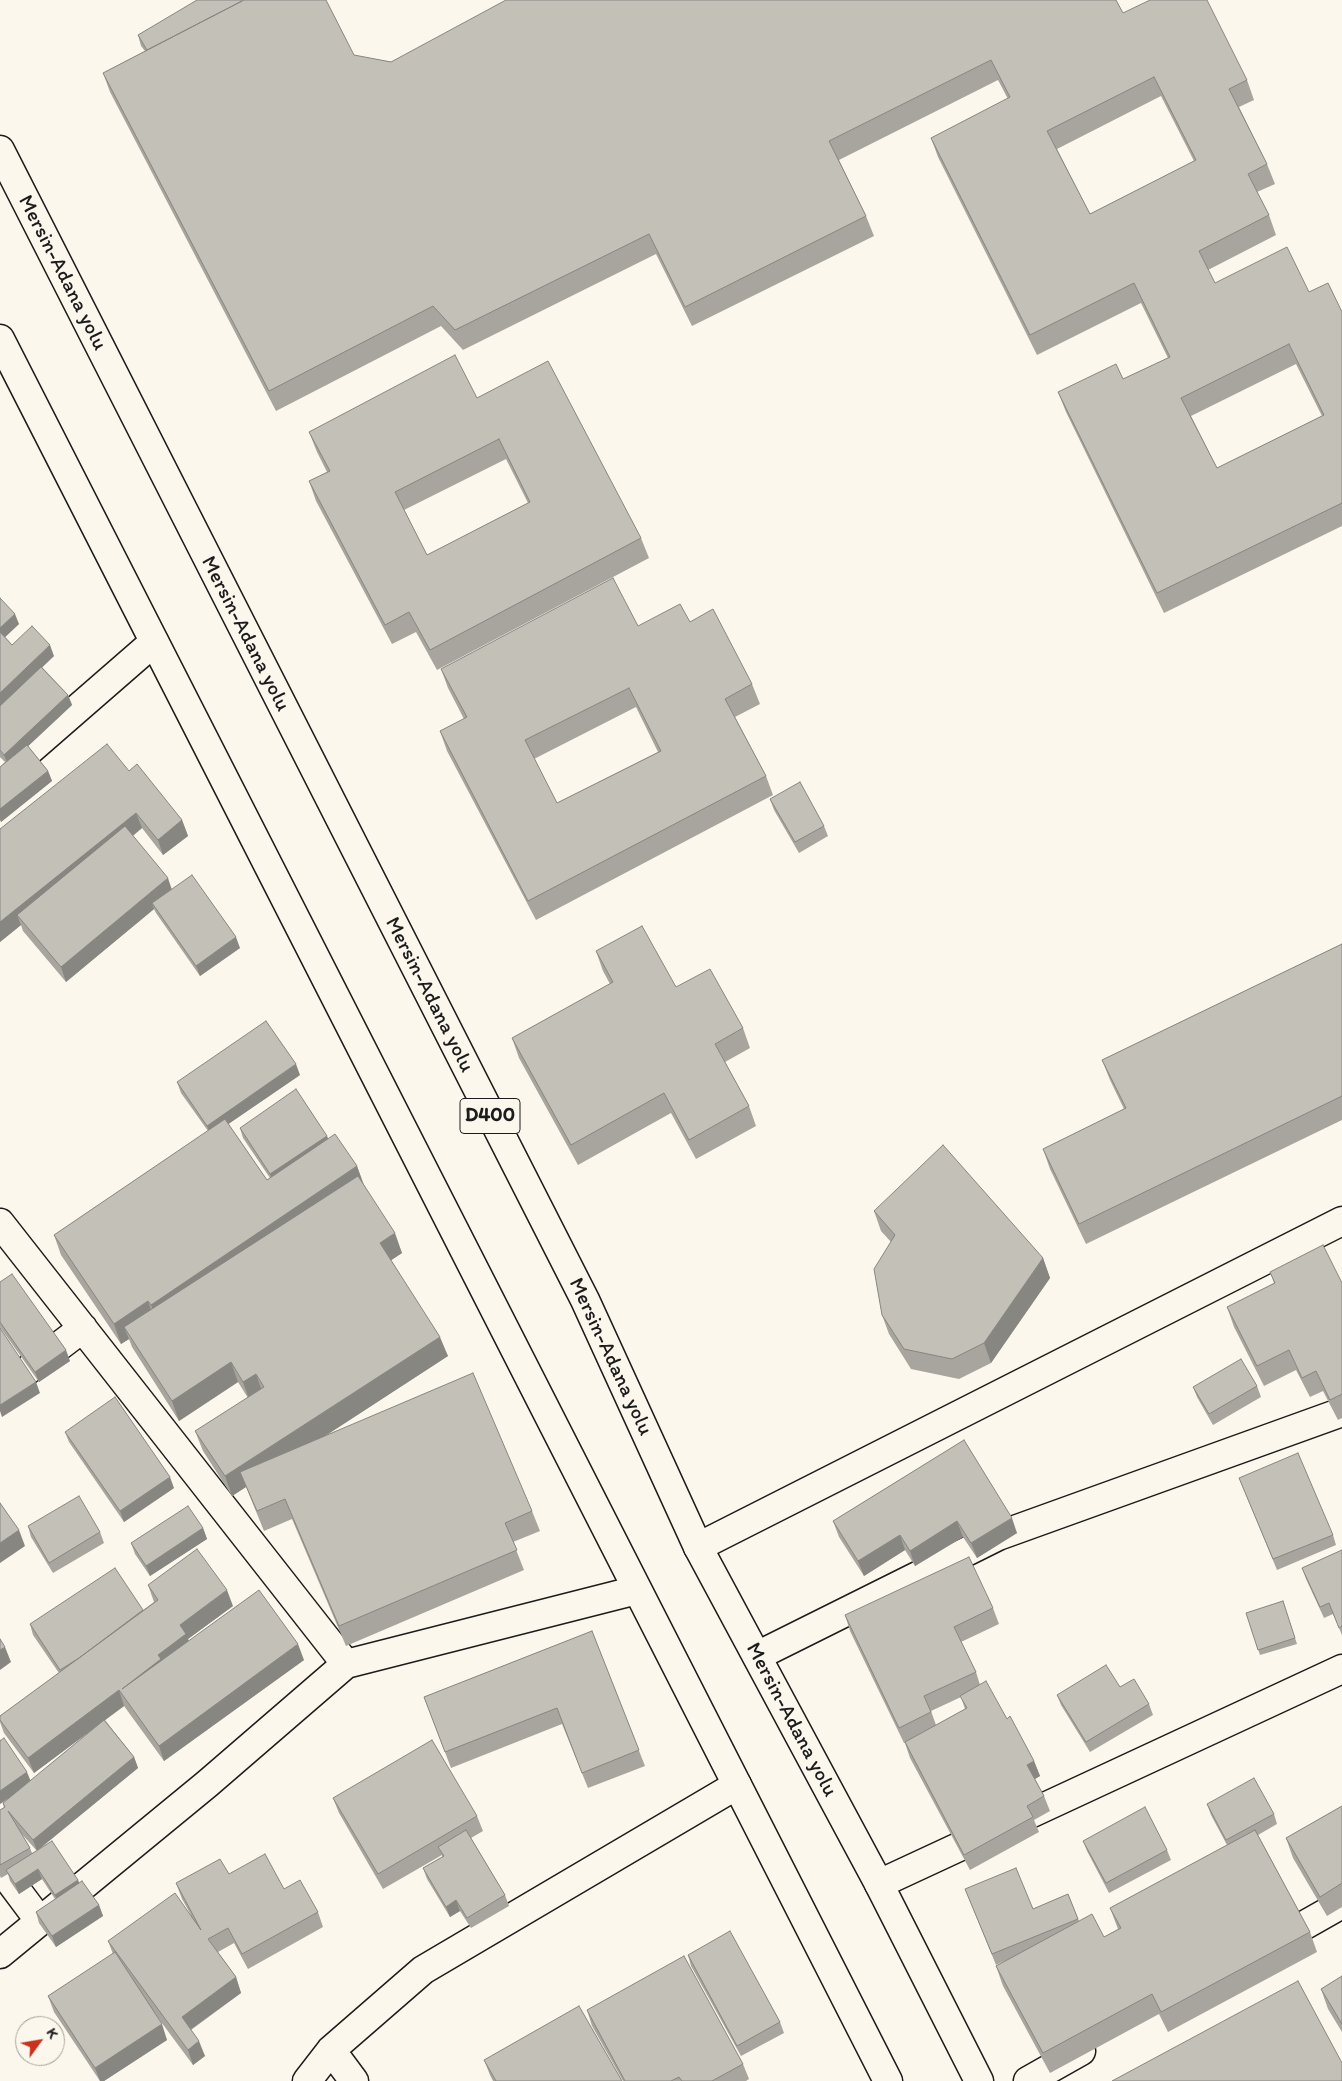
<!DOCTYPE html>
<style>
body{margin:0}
#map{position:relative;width:1342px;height:2081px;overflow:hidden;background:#fbf7ec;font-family:Itim,sans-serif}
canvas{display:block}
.north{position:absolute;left:15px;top:2016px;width:50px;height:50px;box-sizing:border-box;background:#fbf7ec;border:1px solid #a29f99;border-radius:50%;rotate:58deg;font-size:14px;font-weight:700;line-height:20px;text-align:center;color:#1c1c1c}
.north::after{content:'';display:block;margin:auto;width:18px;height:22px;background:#c8321e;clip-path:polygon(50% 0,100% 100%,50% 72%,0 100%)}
</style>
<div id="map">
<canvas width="1342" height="2081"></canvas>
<div class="north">K</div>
</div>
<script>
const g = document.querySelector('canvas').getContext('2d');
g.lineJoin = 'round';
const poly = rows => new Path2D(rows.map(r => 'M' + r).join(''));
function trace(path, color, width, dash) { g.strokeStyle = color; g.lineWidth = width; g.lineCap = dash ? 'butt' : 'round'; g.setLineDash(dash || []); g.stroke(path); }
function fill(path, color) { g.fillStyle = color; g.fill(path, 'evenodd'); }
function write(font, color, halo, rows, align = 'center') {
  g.font = font + ' Itim,sans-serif'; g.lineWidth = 4; g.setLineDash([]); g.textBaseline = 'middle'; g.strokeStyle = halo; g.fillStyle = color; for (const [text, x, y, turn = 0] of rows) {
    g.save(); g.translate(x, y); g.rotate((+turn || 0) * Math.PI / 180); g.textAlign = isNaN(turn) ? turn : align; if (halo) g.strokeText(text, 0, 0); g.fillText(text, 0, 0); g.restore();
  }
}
const street = poly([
 [0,776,154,642],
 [0,1223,346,1664,637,1590],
 [0,1391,83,1328],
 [698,1547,1342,1221],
 [757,1656,998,1536,1342,1412],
 [0,1868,39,1920],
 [879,1884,1342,1669],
 [1273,1943,1342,1904],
 [0,1954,207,1784,346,1664],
 [331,2050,354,2081],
 [307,2081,331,2050,423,1970,737,1785],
 [1028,2081,1081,2051]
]);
const highway = poly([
 [0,150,585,1300,698,1547,879,1884,979,2081],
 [0,339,888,2081]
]);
trace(street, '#1c1c1c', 31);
trace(highway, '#1c1c1c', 31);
trace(street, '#fbf7ec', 28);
trace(highway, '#fbf7ec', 28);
fill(poly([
 [242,1,354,55,391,62,1123,13,1247,80,1254,100,1239,107,1267,164,1275,184,1257,192,1269,215,1276,235,1208,270,1215,283,1309,292,1342,312,1342,526,1164,613,1066,412,1058,392,1123,379,1168,358,1141,303,1037,355,938,157,931,138,1008,99,998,80,839,160,866,216,874,236,692,326,656,254,463,350,441,326,276,411,110,92,103,73,145,51,141,46,138,35],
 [1161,96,1194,161,1090,214,1057,149],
 [1296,364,1322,416,1217,468,1191,416],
 [477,398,641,538,649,558,437,670,416,632,392,644,316,501,309,481,327,472,317,452,309,432],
 [506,459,528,503,427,555,404,510],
 [0,598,19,624,5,637,12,645,54,656,42,667,68,695,72,705,28,746,48,771,52,781,1,822,0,820,0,767,5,762,0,757],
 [690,622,752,684,760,704,735,717,766,776,773,795,536,920,447,751,440,731,464,719,448,688,441,669,638,626],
 [636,707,658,752,557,803,534,759],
 [129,771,182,820,188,836,163,855,142,828,133,836,171,889,240,948,200,976,156,913,154,909,66,982,23,931,21,925,0,942,0,829],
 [770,799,824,826,828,836,799,853,774,810],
 [1342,944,1342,1120,1086,1244,1050,1169,1043,1149,1124,1109,1110,1080,1102,1060],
 [596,951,676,987,743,1028,750,1048,725,1062,749,1106,756,1126,696,1159,671,1113,578,1165,519,1058,512,1038,610,984,603,971],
 [300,1075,228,1124,267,1180,270,1178,243,1138,240,1128,327,1136,328,1139,357,1166,364,1185,402,1253,391,1260,448,1356,323,1437,532,1511,540,1531,513,1542,524,1570,346,1646,292,1519,264,1531,246,1487,232,1496,203,1451,195,1431,248,1398,238,1382,179,1421,132,1347,129,1339,121,1344,61,1255,54,1235,208,1131,181,1093,177,1082],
 [874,1211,1043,1258,1050,1278,991,1363,959,1379,911,1369,889,1334,882,1315,891,1242,881,1231],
 [1270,1272,1342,1283,1342,1418,1338,1420,1323,1391,1310,1397,1296,1370,1264,1386,1234,1327,1227,1307,1274,1283],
 [0,1282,70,1361,39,1382,0,1327],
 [1257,1386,1261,1397,1213,1425,1197,1397,1193,1387],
 [65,1432,174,1488,124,1522,69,1442],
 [964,1440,1017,1533,977,1558,963,1537,915,1566,905,1550,864,1576,839,1537,833,1521],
 [1239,1478,1333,1535,1336,1545,1277,1570],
 [28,1526,100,1532,104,1543,53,1573,31,1537],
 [203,1528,207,1539,150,1576,135,1554,131,1543],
 [1342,1550,1342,1635,1333,1614,1324,1618,1306,1579,1302,1568],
 [148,1585,233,1606,188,1639,189,1641,304,1660,164,1761,124,1706,105,1720,134,1757,138,1768,37,1850,78,1880,79,1883,99,1905,103,1916,56,1947,39,1923,36,1912,55,1899,42,1879,19,1894,10,1881,8,1874,1,1878,0,1876,0,1810,4,1808,3,1803,11,1797,0,1804,0,1739,31,1781,97,1726,34,1773,4,1733,0,1722,0,1716,59,1673,33,1635,30,1624,143,1610,154,1602],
 [20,1832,37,1851,32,1853,30,1848],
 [1283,1601,1297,1644,1260,1655,1246,1613],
 [993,1608,999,1624,961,1642,976,1672,980,1685,1007,1719,1034,1761,1040,1776,1035,1779,1044,1796,1050,1811,1034,1820,1039,1832,970,1870,910,1758,905,1743,904,1743,850,1631,845,1615],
 [961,1697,965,1709,936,1725,931,1711],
 [592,1631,645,1766,588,1788,562,1724,451,1768,424,1697],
 [1120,1687,1149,1704,1153,1715,1090,1752,1061,1705,1057,1695],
 [333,1798,477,1816,483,1831,471,1838,505,1895,509,1906,471,1928,460,1911,450,1917,427,1879,423,1868,442,1857,442,1855,383,1889,339,1813],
 [1207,1804,1274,1814,1277,1824,1258,1835,1310,1932,1317,1952,1168,2032,1159,2014,1050,2073,1003,1986,996,1966,1006,1960,996,1965,965,1889,1033,1909,1068,1894,1079,1921,1104,1937,1118,1929,1110,1908,1227,1845,1211,1815],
 [1342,1806,1342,1907,1327,1916,1293,1858,1286,1838],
 [1083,1841,1167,1850,1171,1860,1109,1893,1087,1851],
 [229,1874,284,1889,318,1912,323,1927,248,1969,234,1943,218,1952,236,1977,241,1993,191,2030,205,2056,193,2065,150,2007,167,2040,104,2081,100,2081,54,2012,48,1996,113,1954,108,1941,191,1915,182,1899,176,1883],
 [688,1955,780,2022,784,2033,741,2056,691,1966],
 [1342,1976,1342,2032,1328,2009,1321,1989],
 [587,2010,743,2064,749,2079,746,2081,623,2081,592,2026],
 [484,2060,622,2081,493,2081,490,2075]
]), '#a8a59e');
fill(poly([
 [15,614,19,624,2,640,0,636,0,628],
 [50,645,54,656,0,708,0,693],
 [68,695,72,705,8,765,4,755],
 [48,771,52,781,1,822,0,819,0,809],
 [136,813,142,828,24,923,17,915,21,925,0,942,0,922],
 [182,820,188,836,163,855,158,840],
 [168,878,173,893,152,903,154,909,66,982,61,967],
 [236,937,240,948,200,976,196,966],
 [296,1064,300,1075,211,1136,207,1126],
 [327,1136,331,1147,274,1185,270,1174],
 [357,1166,364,1186,159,1325,151,1305],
 [395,1233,402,1253,387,1263,380,1243],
 [1043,1258,1050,1278,991,1363,984,1343],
 [148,1301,155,1321,124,1327,129,1339,121,1344,114,1324],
 [440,1337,448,1356,247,1487,240,1472,246,1487,232,1496,225,1476],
 [66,1350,70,1361,39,1382,35,1372],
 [231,1362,238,1382,179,1421,172,1401],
 [256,1374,263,1394,250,1402,243,1382],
 [36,1382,40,1393,2,1417,0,1411,0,1405],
 [170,1477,174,1488,124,1522,120,1511],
 [1012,1518,1017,1533,977,1558,971,1543],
 [957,1521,963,1537,915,1566,910,1551],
 [203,1528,207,1539,150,1576,146,1566],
 [19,1530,25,1546,0,1563,0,1543],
 [900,1535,905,1550,864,1576,858,1561],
 [227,1590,233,1606,188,1639,192,1649,122,1689,158,1655,180,1625],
 [298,1644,304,1660,164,1761,159,1746],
 [5,1647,11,1662,0,1670,0,1650],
 [119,1690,124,1706,34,1773,28,1758],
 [134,1757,138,1768,37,1851,33,1840],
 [1034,1761,1040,1776,1033,1780,1027,1765],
 [27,1772,31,1782,0,1804,0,1791],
 [38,1869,42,1879,19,1894,15,1884],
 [78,1880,82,1891,59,1906,55,1895],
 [456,1900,460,1911,450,1917,446,1907],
 [99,1905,103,1916,56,1947,52,1936],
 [236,1977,241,1993,187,2032,182,2017],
 [162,2024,167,2040,104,2081,100,2081,95,2068],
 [199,2041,205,2056,193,2065,188,2050]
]), '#888681');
const building = poly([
 [197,0,242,0,242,1,147,50,138,35,197,0],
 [244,0,326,0,354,55,391,62,506,0,1116,0,1123,13,1150,0,1207,0,1247,80,1229,89,1267,164,1248,174,1269,215,1199,251,1215,283,1287,247,1309,292,1328,283,1342,312,1342,503,1157,593,1058,392,1116,364,1123,379,1170,357,1134,283,1030,335,931,138,1010,97,991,60,829,141,866,216,685,307,649,234,455,330,433,306,269,391,103,73,244,0],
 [1154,77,1196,160,1090,214,1047,131,1154,77],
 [1289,344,1324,415,1217,468,1181,398,1289,344],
 [455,355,477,398,548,361,641,538,430,650,409,612,385,625,309,481,330,471,309,432,455,355],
 [499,439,530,502,427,555,395,492,499,439],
 [613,578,638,626,680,604,690,622,713,609,752,684,725,699,766,776,528,901,440,731,467,717,441,669,613,578],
 [629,688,661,751,557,803,525,740,629,688],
 [0,598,15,614,0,628,0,598],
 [32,626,50,645,0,693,0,632,12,645,32,626],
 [41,667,68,695,4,755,0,750,0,706,41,667],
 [107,744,129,771,137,764,182,820,158,840,136,813,0,922,0,829,107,744],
 [27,745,48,771,0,809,0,767,27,745],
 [800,782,824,826,795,842,770,799,800,782],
 [125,826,168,878,61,967,17,915,125,826],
 [192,875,236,937,196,966,152,903,192,875],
 [642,926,676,987,710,969,743,1028,715,1044,749,1106,689,1140,664,1093,571,1145,512,1038,613,982,596,951,642,926],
 [1342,944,1342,1096,1079,1224,1043,1149,1126,1108,1102,1060,1342,944],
 [266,1021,296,1064,207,1126,177,1082,266,1021],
 [296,1089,327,1136,270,1174,240,1128,296,1089],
 [225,1119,267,1180,335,1134,357,1166,151,1305,148,1301,114,1324,54,1235,225,1119],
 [943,1145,1043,1258,984,1343,952,1359,904,1349,882,1315,874,1269,895,1235,874,1211,943,1145],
 [358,1176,395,1233,380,1243,440,1337,225,1476,195,1431,264,1387,256,1374,243,1382,231,1362,172,1401,124,1327,358,1176],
 [1323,1245,1342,1283,1342,1394,1330,1400,1316,1371,1302,1378,1289,1350,1257,1366,1227,1307,1275,1283,1270,1272,1323,1245],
 [12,1274,66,1350,35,1372,0,1322,0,1282,12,1274],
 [0,1328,36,1382,0,1405,0,1328],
 [1241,1359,1257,1386,1209,1414,1193,1387,1241,1359],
 [473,1373,532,1511,505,1523,517,1550,339,1626,285,1499,257,1511,240,1472,473,1373],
 [115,1397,170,1477,120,1511,65,1432,115,1397],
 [964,1440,1012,1518,971,1543,957,1521,910,1551,900,1535,858,1561,833,1521,964,1440],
 [1298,1453,1333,1535,1273,1559,1239,1478,1298,1453],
 [79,1496,100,1532,49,1563,28,1526,79,1496],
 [0,1503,19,1530,0,1543,0,1503],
 [188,1506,203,1528,146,1566,131,1543,188,1506],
 [197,1549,227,1590,180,1625,186,1634,158,1655,161,1659,122,1689,259,1590,298,1644,159,1746,119,1690,28,1758,0,1720,0,1716,158,1600,148,1585,197,1549],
 [1342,1550,1342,1626,1339,1628,1329,1603,1320,1607,1302,1568,1342,1550],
 [969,1557,993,1608,954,1627,976,1672,924,1696,931,1712,899,1728,845,1615,969,1557],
 [115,1568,143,1610,79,1658,60,1670,30,1624,115,1568],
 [1283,1601,1295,1638,1258,1650,1246,1613,1283,1601],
 [592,1631,639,1750,582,1773,557,1708,445,1752,424,1697,592,1631],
 [0,1639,5,1647,0,1650,0,1639],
 [1106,1665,1120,1687,1134,1679,1149,1704,1086,1742,1057,1695,1106,1665],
 [986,1681,1007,1719,1010,1716,1034,1761,1027,1765,1044,1796,1027,1806,1033,1817,964,1855,905,1742,967,1708,960,1696,986,1681],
 [104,1720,134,1757,33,1840,8,1811,30,1848,0,1865,0,1810,5,1807,3,1803,104,1720],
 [4,1738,27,1772,0,1791,0,1741,4,1738],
 [432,1740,477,1816,378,1874,333,1798,432,1740],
 [1254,1778,1274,1814,1226,1840,1207,1804,1254,1778],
 [1342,1806,1342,1883,1320,1897,1286,1838,1342,1806],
 [1145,1807,1167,1850,1106,1883,1083,1841,1145,1807],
 [466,1830,505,1895,467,1918,456,1900,446,1907,423,1868,444,1856,438,1847,466,1830],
 [1255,1830,1310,1932,1161,2012,1152,1994,1043,2053,996,1966,1092,1914,1104,1937,1121,1928,1110,1908,1255,1830],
 [52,1841,78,1880,55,1895,38,1869,15,1884,6,1870,52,1841],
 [265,1854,284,1889,300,1880,318,1912,242,1954,228,1928,208,1939,236,1977,182,2017,199,2041,188,2050,108,1941,175,1893,201,1930,176,1883,220,1859,229,1874,265,1854],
 [1016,1868,1033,1909,1068,1894,1078,1919,992,1954,965,1889,1016,1868],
 [82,1881,99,1905,52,1936,36,1912,82,1881],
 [730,1931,780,2022,737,2046,688,1955,730,1931],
 [115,1952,162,2024,95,2068,48,1996,115,1952],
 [684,1956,743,2064,712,2081,682,2081,679,2077,671,2081,625,2081,587,2010,684,1956],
 [1342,1976,1342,2024,1321,1989,1342,1976],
 [1298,1981,1342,2063,1342,2081,1112,2081,1298,1981],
 [579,2006,622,2081,496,2081,484,2060,579,2006]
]);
fill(building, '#c3c0b8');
trace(building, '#888681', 1);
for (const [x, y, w] of [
 [490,1116,60]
]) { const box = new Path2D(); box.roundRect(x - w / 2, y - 17.5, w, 35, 4); g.fillStyle = '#fbf7ec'; g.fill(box); trace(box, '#1c1c1c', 1); }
write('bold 20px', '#1c1c1c', null, [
 ["D400",490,1116]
]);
write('21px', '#1c1c1c', '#fbf7ec', [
 ["Mersin-Adana yolu",62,273,63],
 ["Mersin-Adana yolu",245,634,63],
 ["Mersin-Adana yolu",429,995,63],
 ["Mersin-Adana yolu",610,1357,65],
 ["Mersin-Adana yolu",791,1720,62]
]);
</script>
